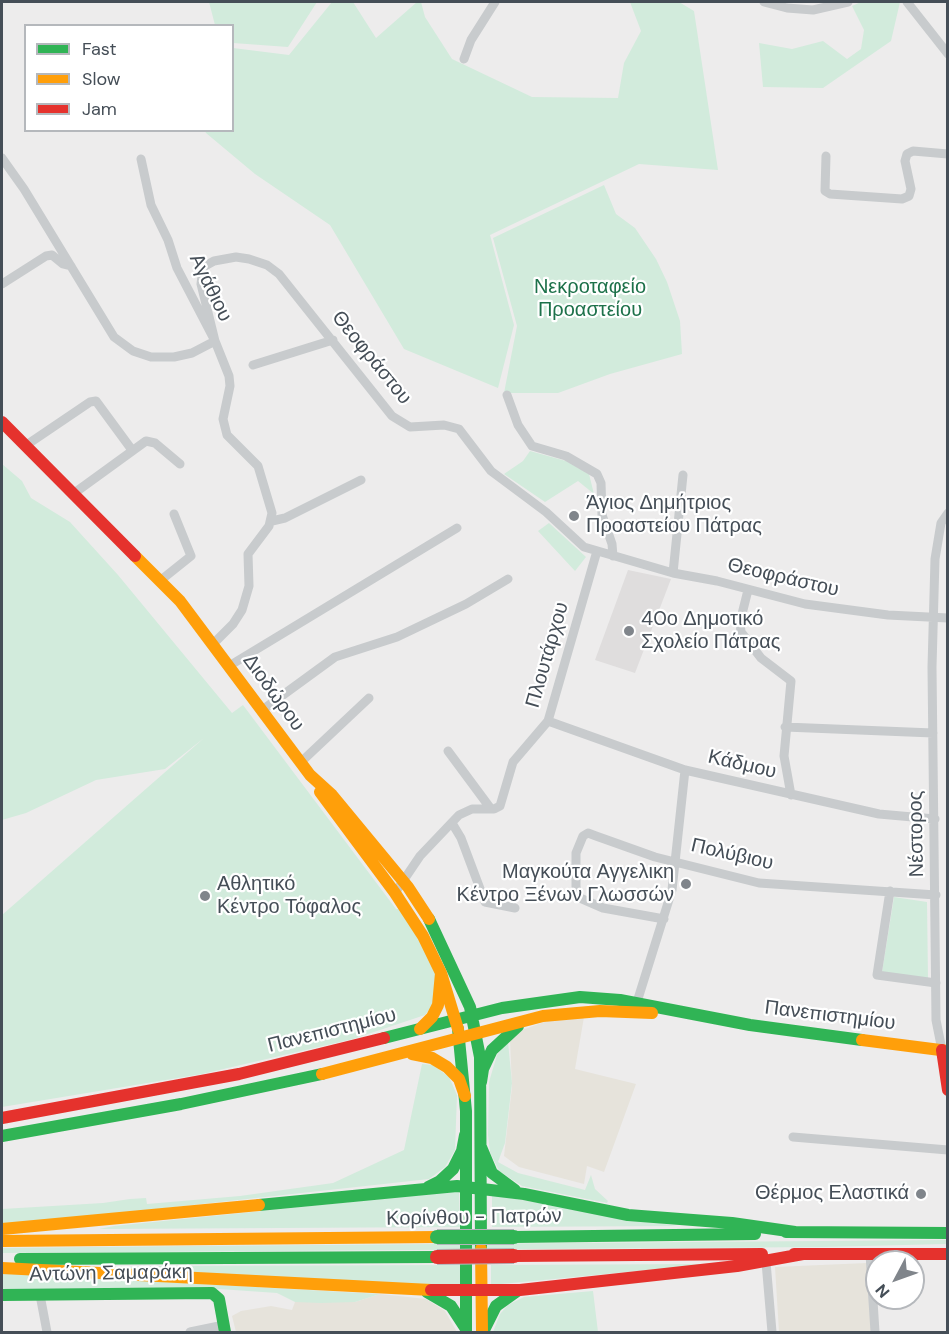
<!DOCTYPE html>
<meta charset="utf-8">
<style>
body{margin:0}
#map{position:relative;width:949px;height:1334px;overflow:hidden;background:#edecec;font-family:"DM Sans",sans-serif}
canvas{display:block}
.frame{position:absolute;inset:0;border:3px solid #454e57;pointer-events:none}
.legend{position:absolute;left:24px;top:24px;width:210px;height:108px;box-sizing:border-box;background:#fff;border:2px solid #b5b8bc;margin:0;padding:8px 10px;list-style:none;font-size:18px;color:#454e57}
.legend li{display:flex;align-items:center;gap:12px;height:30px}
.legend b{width:30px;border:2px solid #b5b8bc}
.north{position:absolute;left:865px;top:1250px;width:60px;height:60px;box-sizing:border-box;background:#fff;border:2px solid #b5b8bc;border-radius:50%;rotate:229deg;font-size:16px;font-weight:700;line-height:24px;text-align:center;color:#454e57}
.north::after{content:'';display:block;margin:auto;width:21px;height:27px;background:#80858b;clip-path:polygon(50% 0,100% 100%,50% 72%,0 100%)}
</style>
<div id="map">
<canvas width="949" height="1334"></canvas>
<div class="frame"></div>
<ul class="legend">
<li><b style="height:8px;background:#30b455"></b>Fast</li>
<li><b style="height:8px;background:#ff9f0a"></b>Slow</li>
<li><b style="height:8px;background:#e5322d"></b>Jam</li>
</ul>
<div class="north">N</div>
</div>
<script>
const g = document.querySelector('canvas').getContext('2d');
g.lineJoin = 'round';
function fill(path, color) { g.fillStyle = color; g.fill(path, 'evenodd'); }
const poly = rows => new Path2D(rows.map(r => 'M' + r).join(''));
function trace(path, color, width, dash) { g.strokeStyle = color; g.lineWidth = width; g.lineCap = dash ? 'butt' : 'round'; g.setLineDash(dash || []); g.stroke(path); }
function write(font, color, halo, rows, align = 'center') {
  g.font = font + ' "DM Sans",sans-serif'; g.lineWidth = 4.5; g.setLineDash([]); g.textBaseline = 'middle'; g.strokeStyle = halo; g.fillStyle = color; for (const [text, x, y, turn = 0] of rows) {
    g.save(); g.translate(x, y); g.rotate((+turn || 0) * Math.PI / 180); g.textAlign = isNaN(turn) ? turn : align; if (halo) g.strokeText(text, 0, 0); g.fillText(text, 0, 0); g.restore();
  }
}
fill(poly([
 [584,1017,575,1069,636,1084,604,1172,587,1166,584,1184,519,1167,504,1156,512,1087,510,1040,522,1030,550,1020],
 [867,1263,871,1332,779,1332,775,1267],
 [380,1294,426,1299,445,1311,457,1332,236,1332,232,1316,241,1311,271,1306,292,1310,295,1302,355,1302]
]), '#e6e3db');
fill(poly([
 [628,570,671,579,635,673,595,660]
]), '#dfdddd');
fill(poly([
 [209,2,317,2,288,47,233,43,232,26,215,25],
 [332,2,353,2,376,38,417,2,421,2,425,17,452,59,532,97,618,98,624,63,641,31,630,2,679,2,694,11,718,170,639,164,490,235,514,325,498,388,404,349,330,225,255,174,206,133,205,131,232,130,233,48,289,55],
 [861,2,900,2,891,41,823,88,763,87,759,43,792,49,823,41,847,59,861,49,864,30,852,6],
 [604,185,616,214,635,228,656,259,667,282,680,321,682,354,610,374,558,393,504,393,517,326,493,238],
 [530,451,566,461,589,474,594,494,578,481,545,502,504,474,523,461],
 [2,464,22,481,31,498,70,522,118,575,232,713,243,705,396,909,400,909,407,917,436,974,436,1002,425,1015,353,1039,202,1074,2,1107,2,915,204,738,165,769,96,780,26,813,2,820],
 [549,523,586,557,575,571,538,531],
 [894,897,927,902,928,979,882,972],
 [508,1042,512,1083,505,1143,498,1162,518,1173,585,1190,591,1175,595,1189,608,1201,607,1203,522,1186,499,1171,490,1152,488,1135,489,1082,497,1055],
 [422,1064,433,1065,449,1077,457,1095,455,1150,445,1167,429,1179,2,1226,2,1209,103,1203,130,1199,146,1198,147,1204,240,1196,333,1183,404,1150],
 [459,1191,460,1227,99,1229,114,1226],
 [492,1195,677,1226,492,1227],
 [948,1240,947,1244,822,1247,2,1253,2,1248,187,1246],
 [701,1264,701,1265,491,1285,491,1265],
 [460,1265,460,1287,114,1268,153,1266],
 [2,1273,380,1294,355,1302,321,1303,295,1302,277,1293,219,1289,2,1290],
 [593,1291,598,1332,493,1332,500,1314,508,1305,524,1297]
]), '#d2ebdc');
trace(poly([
 [764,2,787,8,813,10,848,2],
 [907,2,948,54],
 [464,59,471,40,495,2],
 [826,156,825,191,830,194,902,199,909,196,911,189,905,161,907,154,913,151,948,154],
 [2,158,24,189,114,337,133,351,151,357,174,357,192,353,215,341,201,284,203,267,214,261,236,257,249,259,267,265,279,274,392,416,410,427,444,425,459,429,491,471,546,512,584,547,673,573,717,581,805,604,888,615,948,618],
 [141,159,151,205,168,240,177,268,215,341,229,376,230,386,223,419,227,435,258,466,272,513,269,526,248,554,249,586,242,610,233,624,213,644],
 [2,284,46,256,52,255,63,264,71,266],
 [253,365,333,340],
 [507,395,518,425,532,446,566,456,597,474,601,483,602,515,612,544,613,556],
 [25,446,90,402,96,401,132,450],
 [73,494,146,441,155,443,180,464],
 [272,521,285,518,361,480],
 [673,573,683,475],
 [161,580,191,556,174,514],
 [748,590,740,622,741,632,761,658,791,681,784,756,791,795],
 [229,666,457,528],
 [261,711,335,657,397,637,466,604,508,579],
 [548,721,685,770,879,814,935,819],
 [785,727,933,733],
 [448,751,491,809],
 [301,762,369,698],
 [452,823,461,838,485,902,515,908],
 [890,891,877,975,936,983],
 [395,893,420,856,459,815,472,809,494,809,500,806,513,762,548,721,597,551],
 [664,919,603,908,580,898,576,887,576,853,583,836,588,833,596,836,655,857,759,883,936,895],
 [637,1002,672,890,685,770],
 [942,1050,936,1020,932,667,935,559,941,523,948,513],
 [793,1137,948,1150],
 [870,1254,875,1332],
 [766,1262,772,1332],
 [40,1295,47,1332],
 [190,1332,224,1325]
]), '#c8cbcd', 9);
trace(poly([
 [429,919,470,1007,480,1057,481,1249],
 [458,1029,466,1111,466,1331],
 [384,1038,502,1008,580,997,620,1000,750,1025,862,1040],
 [481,1082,483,1069,492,1050,518,1026],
 [2,1136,181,1104,322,1074],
 [481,1147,492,1173,515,1190],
 [428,1187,440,1181,453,1169,462,1151,465,1135],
 [259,1205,457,1186,524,1194,628,1215,732,1223,795,1232],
 [786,1232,948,1233],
 [514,1237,755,1234],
 [20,1259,437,1257],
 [427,1292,451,1306,466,1329],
 [2,1295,212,1293,219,1299,225,1332],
 [483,1332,496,1306,517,1291]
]), '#30b455', 12);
trace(poly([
 [135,556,180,601,310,775,332,795,408,887,429,919],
 [320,792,395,893,423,936,441,973,458,1029],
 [420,1029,432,1017,438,1005,441,973],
 [862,1040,948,1051],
 [412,1054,432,1058,447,1067,459,1079,465,1096],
 [322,1074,543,1016,600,1011,652,1013],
 [2,1229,259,1205],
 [2,1241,437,1237],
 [481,1249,482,1331],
 [2,1268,431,1290]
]), '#ff9f0a', 12);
trace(poly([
 [2,422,135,556],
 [942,1050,948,1090],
 [2,1118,239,1074,384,1038],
 [794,1254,948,1254],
 [514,1256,762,1254],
 [431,1290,520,1290,737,1266,803,1254]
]), '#e5322d', 12);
const fastBridge = poly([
 [437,1237,514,1237]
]);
const jamBridge = poly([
 [437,1257,514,1256]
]);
trace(fastBridge, '#b2b6bb', 16, []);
trace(jamBridge, '#b2b6bb', 16, []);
trace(fastBridge, '#30b455', 14);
trace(jamBridge, '#e5322d', 14);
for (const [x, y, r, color] of [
 [574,516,6,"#80858b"],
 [629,631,6,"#80858b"],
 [686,884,6,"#80858b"],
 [205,896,6,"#80858b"],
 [921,1194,6,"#80858b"]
]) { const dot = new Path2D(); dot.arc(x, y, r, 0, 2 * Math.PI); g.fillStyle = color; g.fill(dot); trace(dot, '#fff', 2); }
write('20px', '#454e57', '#fff', [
 ["Αγάθιου",210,288,64],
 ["Θεοφράστου",371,358,51],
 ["Θεοφράστου",783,578,13],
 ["Πλουτάρχου",548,655,-74],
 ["Διοδώρου",273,693,54],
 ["Κάδμου",742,765,13],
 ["Νέστορος",917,834,-91],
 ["Πολύβιου",732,855,13],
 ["Πανεπιστημίου",830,1016,7],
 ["Πανεπιστημίου",332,1031,-14],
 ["Κορίνθου - Πατρών",474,1218,-1],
 ["Αντώνη Σαμαράκη",111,1274,-1]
]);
write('20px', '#1d714a', '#fff', [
 ["Νεκροταφείο",590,288],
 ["Προαστείου",590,311]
]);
write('20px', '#454e57', '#fff', [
 ["Άγιος Δημήτριος",586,504],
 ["Προαστείου Πάτρας",586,527],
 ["40ο Δημοτικό",641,620],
 ["Σχολείο Πάτρας",641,643],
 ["Μαγκούτα Αγγελικη",674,873,"right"],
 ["Κέντρο Ξένων Γλωσσών",674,896,"right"],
 ["Αθλητικό",217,885],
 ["Κέντρο Τόφαλος",217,908],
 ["Θέρμος Ελαστικά",909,1194,"right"]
], 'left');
</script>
